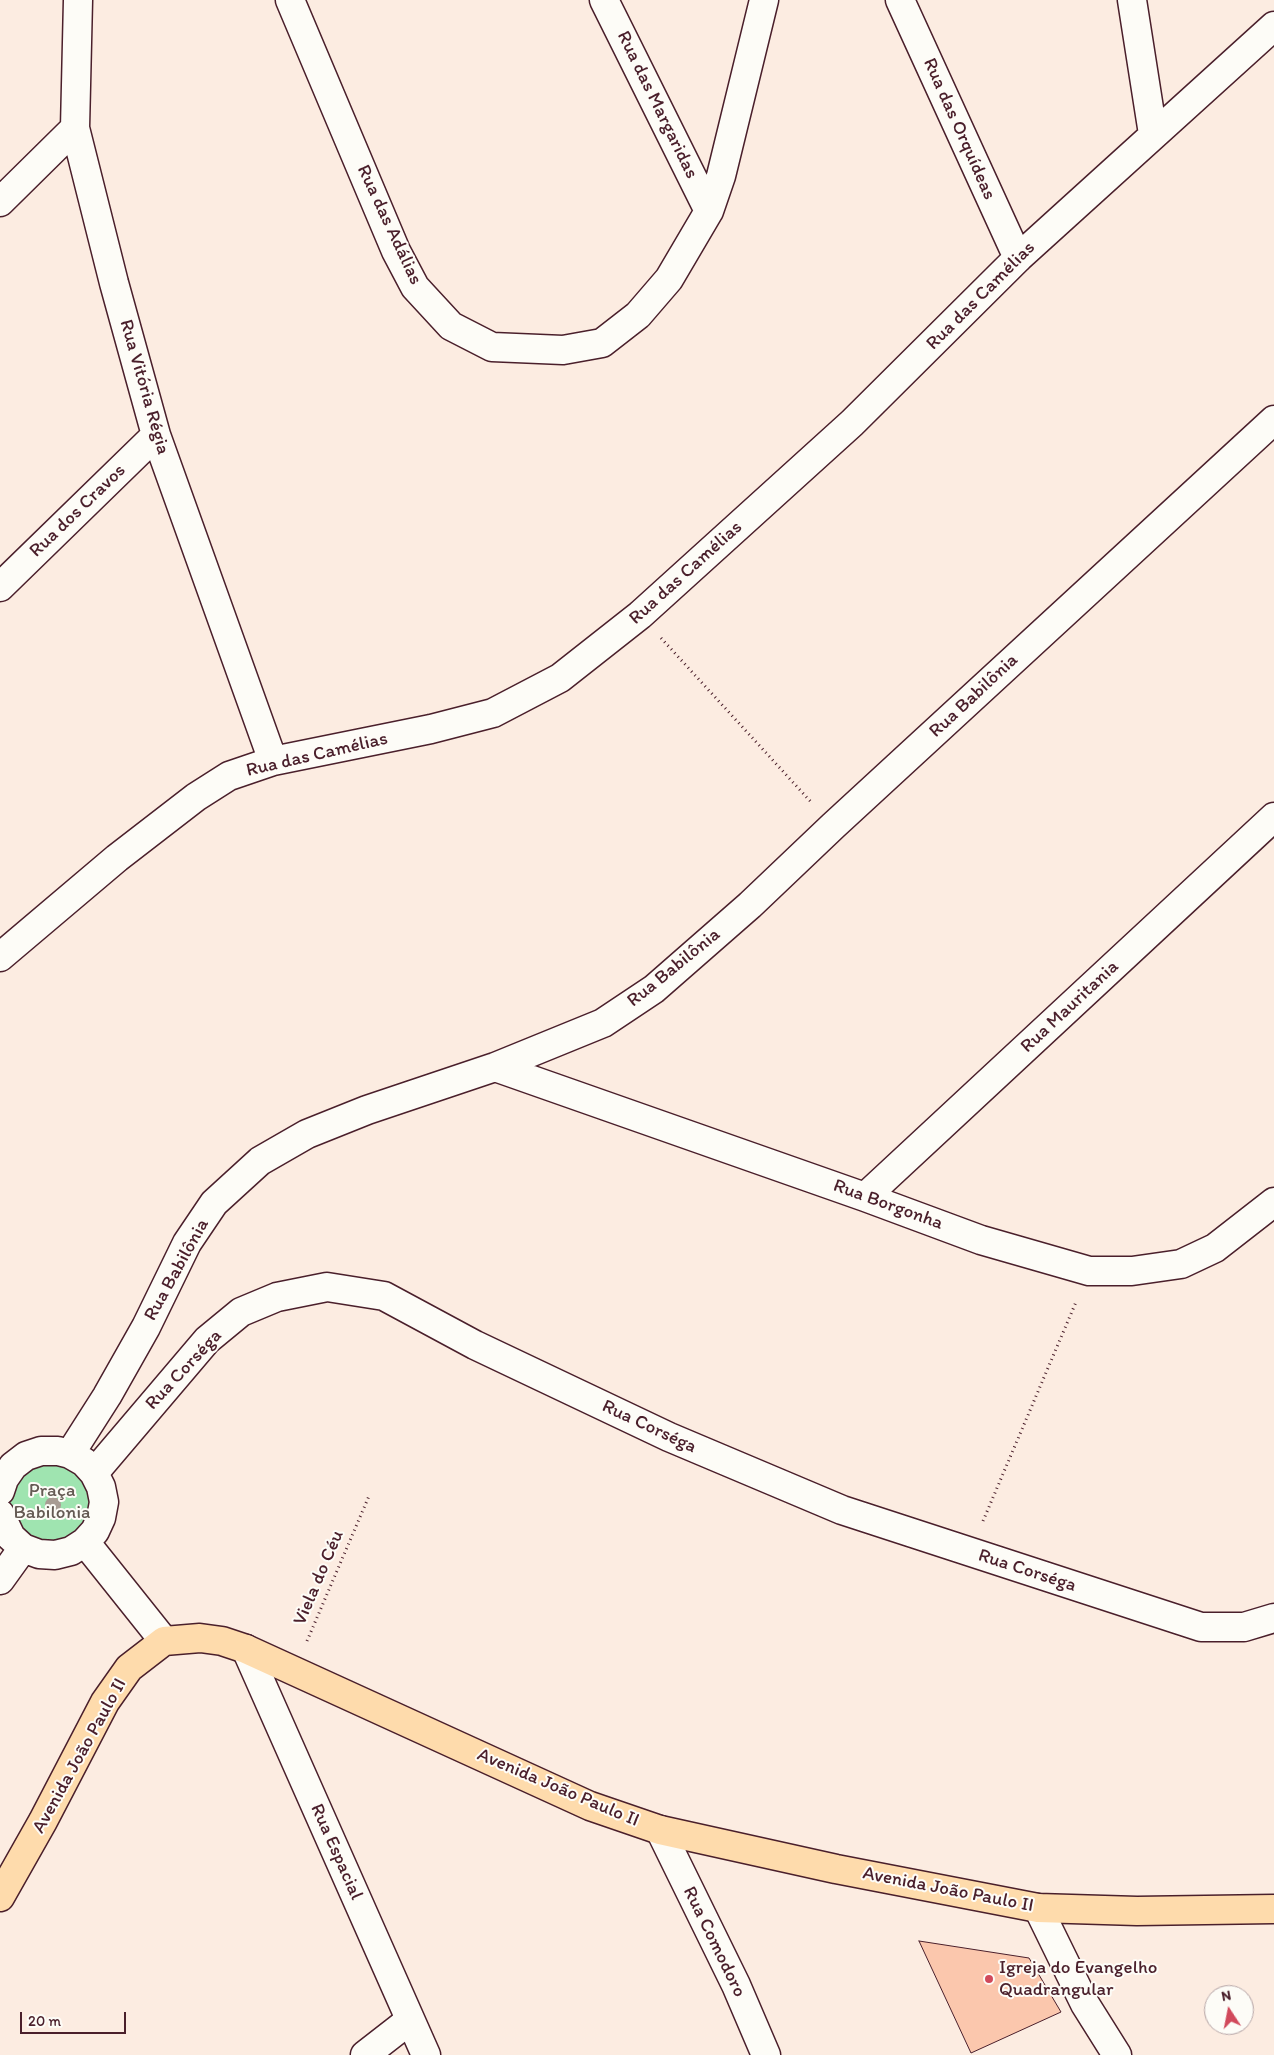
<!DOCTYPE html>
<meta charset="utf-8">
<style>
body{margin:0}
#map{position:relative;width:1274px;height:2055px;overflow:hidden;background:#fcece1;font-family:Itim,sans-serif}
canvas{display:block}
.north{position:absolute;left:1204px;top:1985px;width:50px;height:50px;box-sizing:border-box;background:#fdfcf7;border:1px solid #b5a4a5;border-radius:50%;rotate:349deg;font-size:14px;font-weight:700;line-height:20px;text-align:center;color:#4a1f2b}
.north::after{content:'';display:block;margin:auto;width:18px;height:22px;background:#d1495b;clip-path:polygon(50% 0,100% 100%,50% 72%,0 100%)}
.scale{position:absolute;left:20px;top:2012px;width:106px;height:22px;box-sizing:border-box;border:2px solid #4a1f2b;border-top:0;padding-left:6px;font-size:15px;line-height:18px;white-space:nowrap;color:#4a1f2b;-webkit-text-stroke:4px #fdfcf7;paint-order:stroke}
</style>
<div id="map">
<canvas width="1274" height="2055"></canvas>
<div class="north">N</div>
<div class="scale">20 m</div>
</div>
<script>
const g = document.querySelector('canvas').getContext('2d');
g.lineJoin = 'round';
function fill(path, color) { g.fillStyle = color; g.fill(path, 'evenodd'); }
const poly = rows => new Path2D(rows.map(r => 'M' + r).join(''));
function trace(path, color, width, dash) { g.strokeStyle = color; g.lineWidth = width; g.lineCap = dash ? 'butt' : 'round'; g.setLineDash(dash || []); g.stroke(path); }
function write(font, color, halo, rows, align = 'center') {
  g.font = font + ' Itim,sans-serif'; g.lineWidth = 4; g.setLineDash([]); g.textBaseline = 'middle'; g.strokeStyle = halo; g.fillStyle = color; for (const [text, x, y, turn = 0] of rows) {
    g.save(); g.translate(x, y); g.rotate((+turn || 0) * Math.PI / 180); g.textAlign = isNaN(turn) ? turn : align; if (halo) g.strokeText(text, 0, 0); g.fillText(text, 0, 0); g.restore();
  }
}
fill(poly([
 [41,1452,101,1488,84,1542,24,1547,0,1491]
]), '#9fe4b0');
const building = poly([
 [919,1941,1029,1958,1061,2012,971,2053,919,1941]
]);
fill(building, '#fbc7ad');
trace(building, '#4a1f2b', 1);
const minor = poly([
 [78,0,75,128,114,283,156,435,273,761],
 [290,0,396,251,415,287,451,326,492,347,563,350,602,343,638,315,669,279,709,211,721,176,764,0],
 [604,0,709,211],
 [900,0,1018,258],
 [1132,0,1153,134],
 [0,202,75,128],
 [0,587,156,435],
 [0,957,117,858,196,797,229,776,273,761,431,729,493,713,560,678,640,615,852,423,1018,258,1274,26],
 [495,1067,865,1197,981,1240,1089,1271,1132,1271,1181,1264,1215,1248,1274,1202],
 [865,1197,1274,817],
 [70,1454,107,1396,146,1327,187,1243,214,1203,260,1161,307,1134,367,1110,495,1067,603,1023,654,989,750,905,833,826,1274,420],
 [94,1473,207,1340,241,1312,277,1297,327,1287,384,1296,475,1345,669,1437,842,1510,1201,1627,1244,1627,1274,1618],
 [0,1491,4,1479,13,1466,26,1456,41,1451,58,1451,70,1454,84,1462,94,1473,101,1487,104,1502,101,1518,95,1531,85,1542,71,1551,55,1555,39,1554,23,1548,11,1537,0,1514],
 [85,1542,164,1641],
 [0,1580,23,1548],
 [246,1649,426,2055],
 [660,1830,736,1985,766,2055],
 [1038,1908,1085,2004,1117,2055],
 [365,2055,410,2020]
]);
const major = poly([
 [0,1897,43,1821,105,1702,129,1668,164,1641,200,1638,222,1641,246,1649,590,1806,660,1830,836,1869,1038,1908,1137,1911,1274,1909]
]);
trace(minor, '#4a1f2b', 31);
trace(major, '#4a1f2b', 31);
trace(poly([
 [661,638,811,802],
 [983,1521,1076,1302],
 [307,1641,369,1496]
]), '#4a1f2b', 3, [1, 4]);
trace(minor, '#fdfcf7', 28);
trace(major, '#fedbac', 28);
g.fillStyle = '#a89c93';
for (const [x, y] of [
 [53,1505]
]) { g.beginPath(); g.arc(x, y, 8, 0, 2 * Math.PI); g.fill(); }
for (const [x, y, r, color] of [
 [989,1979,5,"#d1495b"]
]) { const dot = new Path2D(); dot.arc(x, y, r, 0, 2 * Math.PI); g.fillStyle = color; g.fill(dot); trace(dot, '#fdfcf7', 2); }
write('19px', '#4a1f2b', '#fdfcf7', [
 ["Rua das Margaridas",657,105,64],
 ["Rua das Orquídeas",959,129,66],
 ["Rua das Adálias",389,225,65],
 ["Rua das Camélias",981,296,-45],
 ["Rua Vitória Régia",144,387,74],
 ["Rua dos Cravos",78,511,-44],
 ["Rua das Camélias",686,573,-42],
 ["Rua Babilônia",974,696,-43],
 ["Rua das Camélias",317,755,-13],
 ["Rua Babilônia",674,968,-39],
 ["Rua Mauritania",1070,1007,-43],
 ["Rua Borgonha",888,1205,20],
 ["Rua Babilônia",177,1270,-61],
 ["Rua Corséga",184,1370,-47],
 ["Rua Corséga",649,1427,25],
 ["Rua Corséga",1027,1571,18],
 ["Viela do Céu",319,1578,-67],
 ["Avenida João Paulo II",80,1756,-61],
 ["Avenida João Paulo II",558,1788,23],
 ["Rua Espacial",336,1852,66],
 ["Avenida João Paulo II",948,1890,11],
 ["Rua Comodoro",714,1942,64]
]);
write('19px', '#645a53', '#fdfcf7', [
 ["Praça",52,1491],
 ["Babilonia",52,1513]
]);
write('19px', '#4a1f2b', '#fdfcf7', [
 ["Igreja do Evangelho",999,1968],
 ["Quadrangular",999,1990]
], 'left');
</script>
